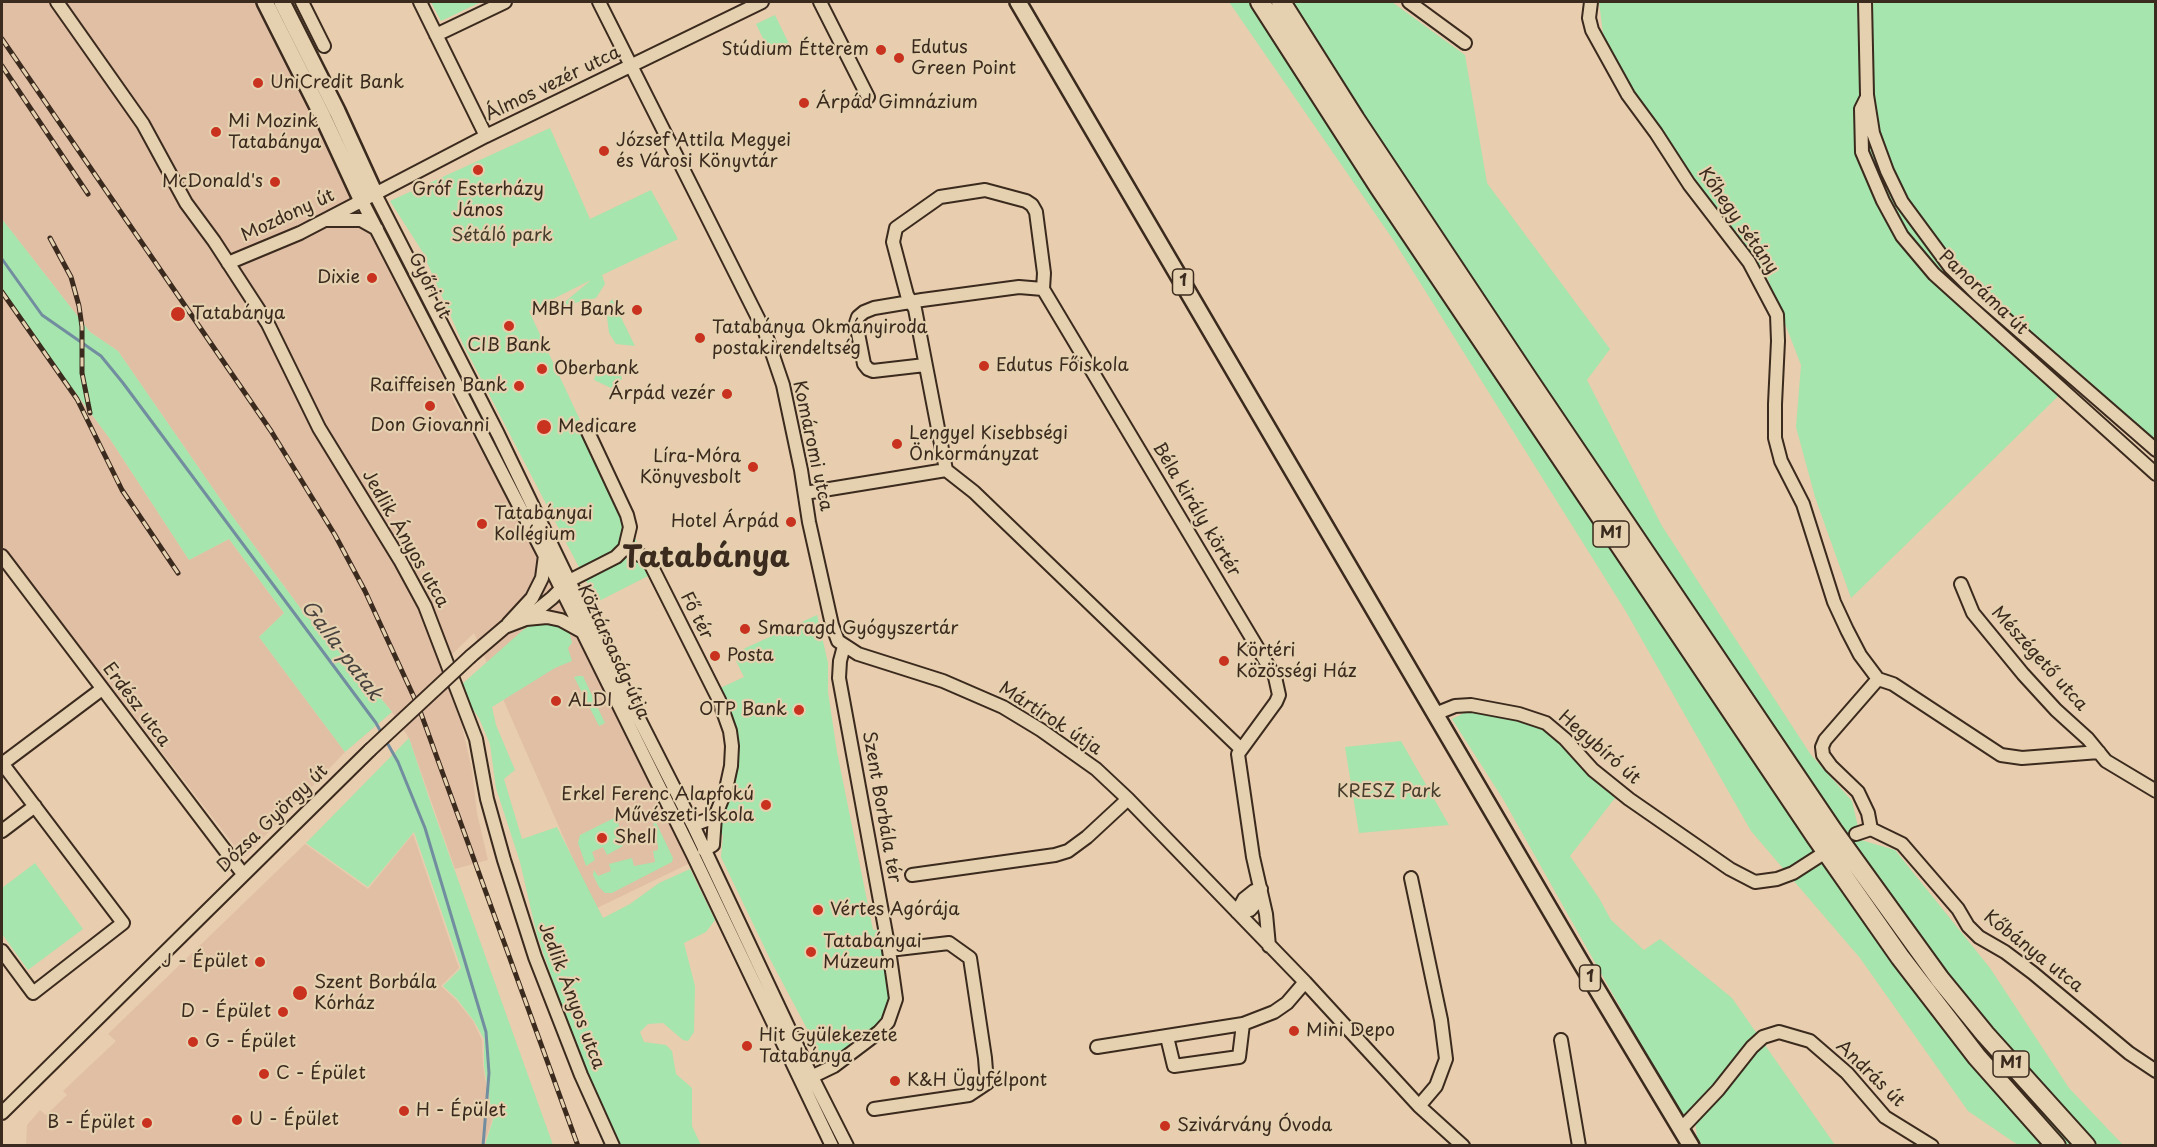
<!DOCTYPE html>
<meta charset="utf-8">
<style>
body{margin:0}
#map{position:relative;width:2157px;height:1147px;overflow:hidden;background:#e8cdae;font-family:"Playpen Sans",sans-serif}
canvas{display:block}
.frame{position:absolute;inset:0;border:3px solid #3b2a1e;pointer-events:none}
</style>
<div id="map">
<canvas width="2157" height="1147"></canvas>
<div class="frame"></div>
</div>
<script>
const g = document.querySelector('canvas').getContext('2d');
g.lineJoin = 'round';
function fill(path, color) { g.fillStyle = color; g.fill(path, 'evenodd'); }
const poly = rows => new Path2D(rows.map(r => 'M' + r).join(''));
function trace(path, color, width, dash) { g.strokeStyle = color; g.lineWidth = width; g.lineCap = dash ? 'butt' : 'round'; g.setLineDash(dash || []); g.stroke(path); }
function write(font, color, halo, rows, align = 'center') {
  g.font = font + ' "Playpen Sans",sans-serif'; g.lineWidth = 4.5; g.setLineDash([]); g.textBaseline = 'middle'; g.strokeStyle = halo; g.fillStyle = color; for (const [text, x, y, turn = 0] of rows) {
    g.save(); g.translate(x, y); g.rotate((+turn || 0) * Math.PI / 180); g.textAlign = isNaN(turn) ? turn : align; if (halo) g.strokeText(text, 0, 0); g.fillText(text, 0, 0); g.restore();
  }
}
fill(poly([
 [2,2,258,2,389,263,457,408,711,853,595,909,474,633,440,666,461,722,472,770,477,813,488,860,455,869,409,738,392,712,358,670,304,613,230,513,118,351,90,332,2,219],
 [2,294,110,439,189,560,229,539,284,613,259,637,345,752,244,858,2,546],
 [413,834,459,968,441,986,456,1000,473,1021,482,1040,483,1066,492,1120,484,1145,26,1145,27,1125,40,1110,46,1115,67,1095,63,1091,116,1041,108,1034,305,844,368,889]
]), '#e1bfa4');
fill(poly([
 [431,2,481,2,441,21],
 [1229,2,1392,2,1465,55,1487,183,1610,349,1587,380,1662,526,1811,755,1852,801,1861,840,1895,850,1990,968,2069,1088,2123,1145,2018,1145,1968,1111,1860,958,1751,831,1625,610,1394,241],
 [1599,2,1860,2,1860,11,1871,11,1874,2,2155,2,2155,442,2081,374,1851,598,1815,497,1796,427,1801,365,1767,277,1606,57],
 [775,15,791,48,772,57,756,24],
 [550,128,590,219,651,190,678,239,602,275,605,284,596,298,566,305,566,301,591,280,529,311,652,574,597,602,463,344,422,251,390,201],
 [2,219,90,332,118,351,230,513,304,613,358,670,392,712,345,752,259,637,284,613,229,539,189,560,110,439,2,294],
 [612,299,635,346,616,344,609,333,606,308],
 [598,366,620,370,622,379,611,388,594,380],
 [817,615,828,663,828,692,837,752,873,930,885,929,895,986,888,1022,829,1070,771,961,721,857,723,835,715,829,732,746,714,691,744,677,736,661,740,659,737,652],
 [547,622,562,624,569,630,572,643,568,648,572,661,555,668,492,707,496,725,515,770,504,779,522,839,557,827,603,918,630,904,659,883,690,869,715,920,706,932,684,943,695,986,694,1032,688,1041,683,1040,663,1023,648,1024,640,1032,644,1042,666,1045,672,1051,676,1074,692,1088,692,1126,701,1145,618,1145,580,1059,537,935,520,862,496,788,490,744,479,718,467,701,461,685,523,630,534,623],
 [578,676,583,676,605,723,599,726,574,677],
 [1472,709,1545,729,1615,798,1570,856,1599,898,1611,920,1644,950,1660,939,1732,998,1835,1145,1702,1145,1697,1137,1695,1121,1678,1110,1503,799,1452,719],
 [409,738,432,807,553,1145,485,1145,493,1120,484,1066,484,1039,474,1021,457,999,443,986,461,968,414,832,368,887,306,843],
 [1401,741,1449,825,1359,833,1345,747],
 [651,812,673,858,672,862,612,893,605,893,599,887,593,875,594,870,598,876,611,871,609,864,632,858,634,866,655,862,653,851,658,850,658,846],
 [614,818,618,821,623,846,607,855,603,847,592,852,595,860,586,866,578,843,580,835],
 [35,863,83,929,28,970,2,934,2,888]
]), '#a6e5ad');
trace(poly([
 [2,259,42,315,101,356,123,383,376,723,382,734],
 [385,739,398,762,425,828,486,1032,489,1073,483,1146]
]), '#718d9f', 3);
const minor = poly([
 [57,2,143,124,186,203,214,241,268,324,319,428,400,560,425,606,476,739,487,799,504,860,535,957,581,1075,613,1146],
 [302,2,324,46],
 [420,2,486,136],
 [599,2,765,332,783,385,801,470,809,522,832,625,838,641,858,654,943,681,1003,707,1041,730,1096,769,1128,799,1305,982,1419,1106,1463,1146],
 [820,2,868,97],
 [1409,2,1465,43],
 [1591,2,1589,18,1592,30,1628,95,1656,133,1689,184,1749,262,1777,315,1778,341,1775,404,1775,438,1781,461,1803,504,1834,602,1847,630,1860,655,1878,679],
 [1865,2,1867,95,1873,133,1887,171,1902,202,1950,267,1978,295,2156,450],
 [436,35,505,2],
 [1866,99,1861,109,1862,152,1883,201,1902,236,1934,274,2156,474],
 [375,194,498,434,569,581,693,825,808,1069,847,1146],
 [362,201,548,562,693,855,832,1146],
 [327,220,361,220,377,229],
 [228,263,300,233,486,136,762,2],
 [925,365,873,371,868,369,864,364,856,323,858,317,864,312,874,308,922,300,1019,287,1043,289],
 [805,493,946,470],
 [625,548,648,559,719,700,730,731,732,746,731,766,726,789,715,817,713,845,704,850],
 [2,556,243,874],
 [1961,584,1973,613,2023,674,2056,710,2088,739,2106,761,2156,791],
 [526,619,547,617,561,620,581,631],
 [508,624,532,598,542,578,545,555],
 [471,656,505,627,526,619,552,598,569,581,616,557,625,548,630,527,627,515,588,432],
 [1878,679,1893,684,2001,755,2022,758,2099,752],
 [1435,714,1455,706,1471,705,1519,714,1546,723,1565,739,1593,770,1629,799,1730,869,1755,882,1777,879,1793,873,1821,855],
 [1241,749,974,492,946,470,915,309,907,295,893,242,896,228,940,197,985,190,1026,201,1032,205,1036,212,1044,273,1043,289,1275,677,1279,695,1276,702,1238,754,1253,857,1266,914,1269,946],
 [2,764,102,689],
 [693,825,715,817],
 [1871,829,1902,844,1958,909,1968,926,1979,937,2005,952,2033,973,2129,1053,2156,1071],
 [1871,829,1868,813,1858,792,1831,766,1823,755,1822,747,1825,740,1878,679],
 [2,831,35,806],
 [1856,834,1871,829],
 [912,875,1055,855,1068,851,1087,837,1128,799],
 [1411,878,1441,1020,1446,1059,1436,1086,1419,1106],
 [1237,912,1250,910,1259,900,1260,891],
 [1237,912,1244,899,1254,891,1261,889],
 [2,951,33,993,123,923,2,763],
 [1167,1037,1174,1066,1239,1057,1243,1024],
 [1561,1040,1579,1146],
 [1097,1047,1243,1024,1274,1012,1287,1003,1305,982],
 [807,1079,834,1066,879,1032,888,1022,896,999,889,950,839,678,840,661,844,646],
 [874,1109,969,1095,987,1083,985,1058,970,958,949,943,889,950],
 [2,1113,370,750],
 [1681,1129,1718,1090,1752,1047,1763,1037,1779,1032,1810,1041,1847,1073,1885,1117,1932,1146]
]);
const major = poly([
 [265,2,323,117,362,201],
 [282,2,337,111,375,194],
 [1018,2,1580,961,1691,1146]
]);
const highway = poly([
 [1260,2,1379,187,1816,837,1900,957,1977,1057,2056,1146],
 [1281,2,1355,119,1528,379,1833,831,1940,979,1985,1034,2086,1146]
]);
trace(minor, '#3b2a1e', 16);
trace(major, '#3b2a1e', 20);
trace(highway, '#3b2a1e', 22);
trace(minor, '#e5d1af', 12);
trace(major, '#e5d1af', 15);
trace(highway, '#e5d1af', 18);
const rail = poly([
 [2,39,271,431,335,535,365,591,419,708,578,1146],
 [2,66,88,194],
 [50,238,71,277,79,306,82,327,82,373,90,413],
 [2,292,77,399,122,490,178,573]
]);
trace(rail, '#3b2a1e', 5);
trace(rail, '#e5d1af', 3, [9]);
const minorBridge = poly([
 [370,750,471,656]
]);
trace(minorBridge, '#3b2a1e', 16, []);
trace(minorBridge, '#e5d1af', 12);
for (const [x, y, r, color] of [
 [881,50,6,"#c8321e"],
 [899,58,6,"#c8321e"],
 [258,83,6,"#c8321e"],
 [804,103,6,"#c8321e"],
 [216,132,6,"#c8321e"],
 [604,151,6,"#c8321e"],
 [478,170,6,"#c8321e"],
 [275,182,6,"#c8321e"],
 [372,278,6,"#c8321e"],
 [637,310,6,"#c8321e"],
 [178,314,8,"#c8321e"],
 [509,326,6,"#c8321e"],
 [700,338,6,"#c8321e"],
 [984,366,6,"#c8321e"],
 [542,369,6,"#c8321e"],
 [519,386,6,"#c8321e"],
 [727,394,6,"#c8321e"],
 [430,406,6,"#c8321e"],
 [544,427,8,"#c8321e"],
 [897,444,6,"#c8321e"],
 [753,467,6,"#c8321e"],
 [791,522,6,"#c8321e"],
 [482,524,6,"#c8321e"],
 [745,629,6,"#c8321e"],
 [715,656,6,"#c8321e"],
 [1224,661,6,"#c8321e"],
 [556,701,6,"#c8321e"],
 [799,710,6,"#c8321e"],
 [766,805,6,"#c8321e"],
 [602,838,6,"#c8321e"],
 [818,910,6,"#c8321e"],
 [811,952,6,"#c8321e"],
 [260,962,6,"#c8321e"],
 [300,993,8,"#c8321e"],
 [283,1012,6,"#c8321e"],
 [1294,1031,6,"#c8321e"],
 [193,1042,6,"#c8321e"],
 [747,1046,6,"#c8321e"],
 [264,1074,6,"#c8321e"],
 [895,1081,6,"#c8321e"],
 [404,1111,6,"#c8321e"],
 [237,1120,6,"#c8321e"],
 [147,1123,6,"#c8321e"],
 [1165,1126,6,"#c8321e"]
]) { const dot = new Path2D(); dot.arc(x, y, r, 0, 2 * Math.PI); g.fillStyle = color; g.fill(dot); trace(dot, '#e5d1af', 2); }
for (const [x, y, w] of [
 [1183,282,21],
 [1611,534,36],
 [1590,978,21],
 [2011,1064,36]
]) { const box = new Path2D(); box.roundRect(x - w / 2, y - 13, w, 26, 4.5); g.fillStyle = '#e5d1af'; g.fill(box); trace(box, '#3b2a1e', 1.5); }
write('bold 16px', '#3b2a1e', null, [
 ["1",1183,282],
 ["M1",1611,534],
 ["1",1590,978],
 ["M1",2011,1064]
]);
write('18px', '#3b2a1e', '#e5d1af', [
 ["Edutus",911,48],
 ["Green Point",911,69],
 ["Stúdium Étterem",869,50,"right"],
 ["UniCredit Bank",270,83],
 ["Árpád Gimnázium",816,103],
 ["Mi Mozink",228,122],
 ["Tatabánya",228,143],
 ["József Attila Megyei",616,141],
 ["és Városi Könyvtár",616,162],
 ["McDonald's",263,182,"right"],
 ["Gróf Esterházy",478,190,"center"],
 ["János",478,211,"center"],
 ["Dixie",360,278,"right"],
 ["MBH Bank",625,310,"right"],
 ["Tatabánya",192,314],
 ["Tatabánya Okmányiroda",712,328],
 ["postakirendeltség",712,349],
 ["CIB Bank",509,346,"center"],
 ["Edutus Főiskola",996,366],
 ["Oberbank",554,369],
 ["Raiffeisen Bank",507,386,"right"],
 ["Árpád vezér",715,394,"right"],
 ["Don Giovanni",430,426,"center"],
 ["Medicare",558,427],
 ["Lengyel Kisebbségi",909,434],
 ["Önkormányzat",909,455],
 ["Líra-Móra",741,457,"right"],
 ["Könyvesbolt",741,478,"right"],
 ["Tatabányai",494,514],
 ["Kollégium",494,535],
 ["Hotel Árpád",779,522,"right"],
 ["Smaragd Gyógyszertár",757,629],
 ["Körtéri",1236,651],
 ["Közösségi Ház",1236,672],
 ["Posta",727,656],
 ["ALDI",568,701],
 ["OTP Bank",787,710,"right"],
 ["Erkel Ferenc Alapfokú",754,795,"right"],
 ["Művészeti Iskola",754,816,"right"],
 ["Shell",614,838],
 ["Vértes Agórája",830,910],
 ["Tatabányai",823,942],
 ["Múzeum",823,963],
 ["J - Épület",248,962,"right"],
 ["Szent Borbála",314,983],
 ["Kórház",314,1004],
 ["D - Épület",271,1012,"right"],
 ["Mini Depo",1306,1031],
 ["Hit Gyülekezete",759,1036],
 ["Tatabánya",759,1057],
 ["G - Épület",205,1042],
 ["C - Épület",276,1074],
 ["K&H Ügyfélpont",907,1081],
 ["H - Épület",416,1111],
 ["U - Épület",249,1120],
 ["B - Épület",135,1123,"right"],
 ["Szivárvány Óvoda",1177,1126]
], 'left');
write('18px', '#3b2a1e', '#e5d1af', [
 ["Álmos vezér utca",553,84,-26],
 ["Mozdony út",288,216,-25],
 ["Kőhegy sétány",1738,221,55],
 ["Győri út",429,286,63],
 ["Panoráma út",1983,293,43],
 ["Komáromi utca",812,446,78],
 ["Béla király körtér",1196,510,59],
 ["Jedlik Ányos utca",405,539,60],
 ["Fő tér",696,616,63],
 ["Köztársaság útja",613,652,65],
 ["Mészégető utca",2039,659,48],
 ["Erdész utca",136,705,53],
 ["Mártírok útja",1050,719,33],
 ["Hegybíró út",1599,748,41],
 ["Szent Borbála tér",881,807,80],
 ["Dózsa György út",273,819,-44],
 ["Kőbánya utca",2033,952,38],
 ["Jedlik Ányos utca",571,996,69],
 ["András út",1870,1074,44]
]);
write('18px', '#463d2c', '#e5d1af', [
 ["Sétáló park",502,236],
 ["KRESZ Park",1389,792]
]);
write('italic 20px', '#48433e', '#e5d1af', [
 ["Galla-patak",341,651,53]
]);
write('bold 30px', '#3b2a1e', '#e5d1af', [
 ["Tatabánya",706,559]
]);
</script>
